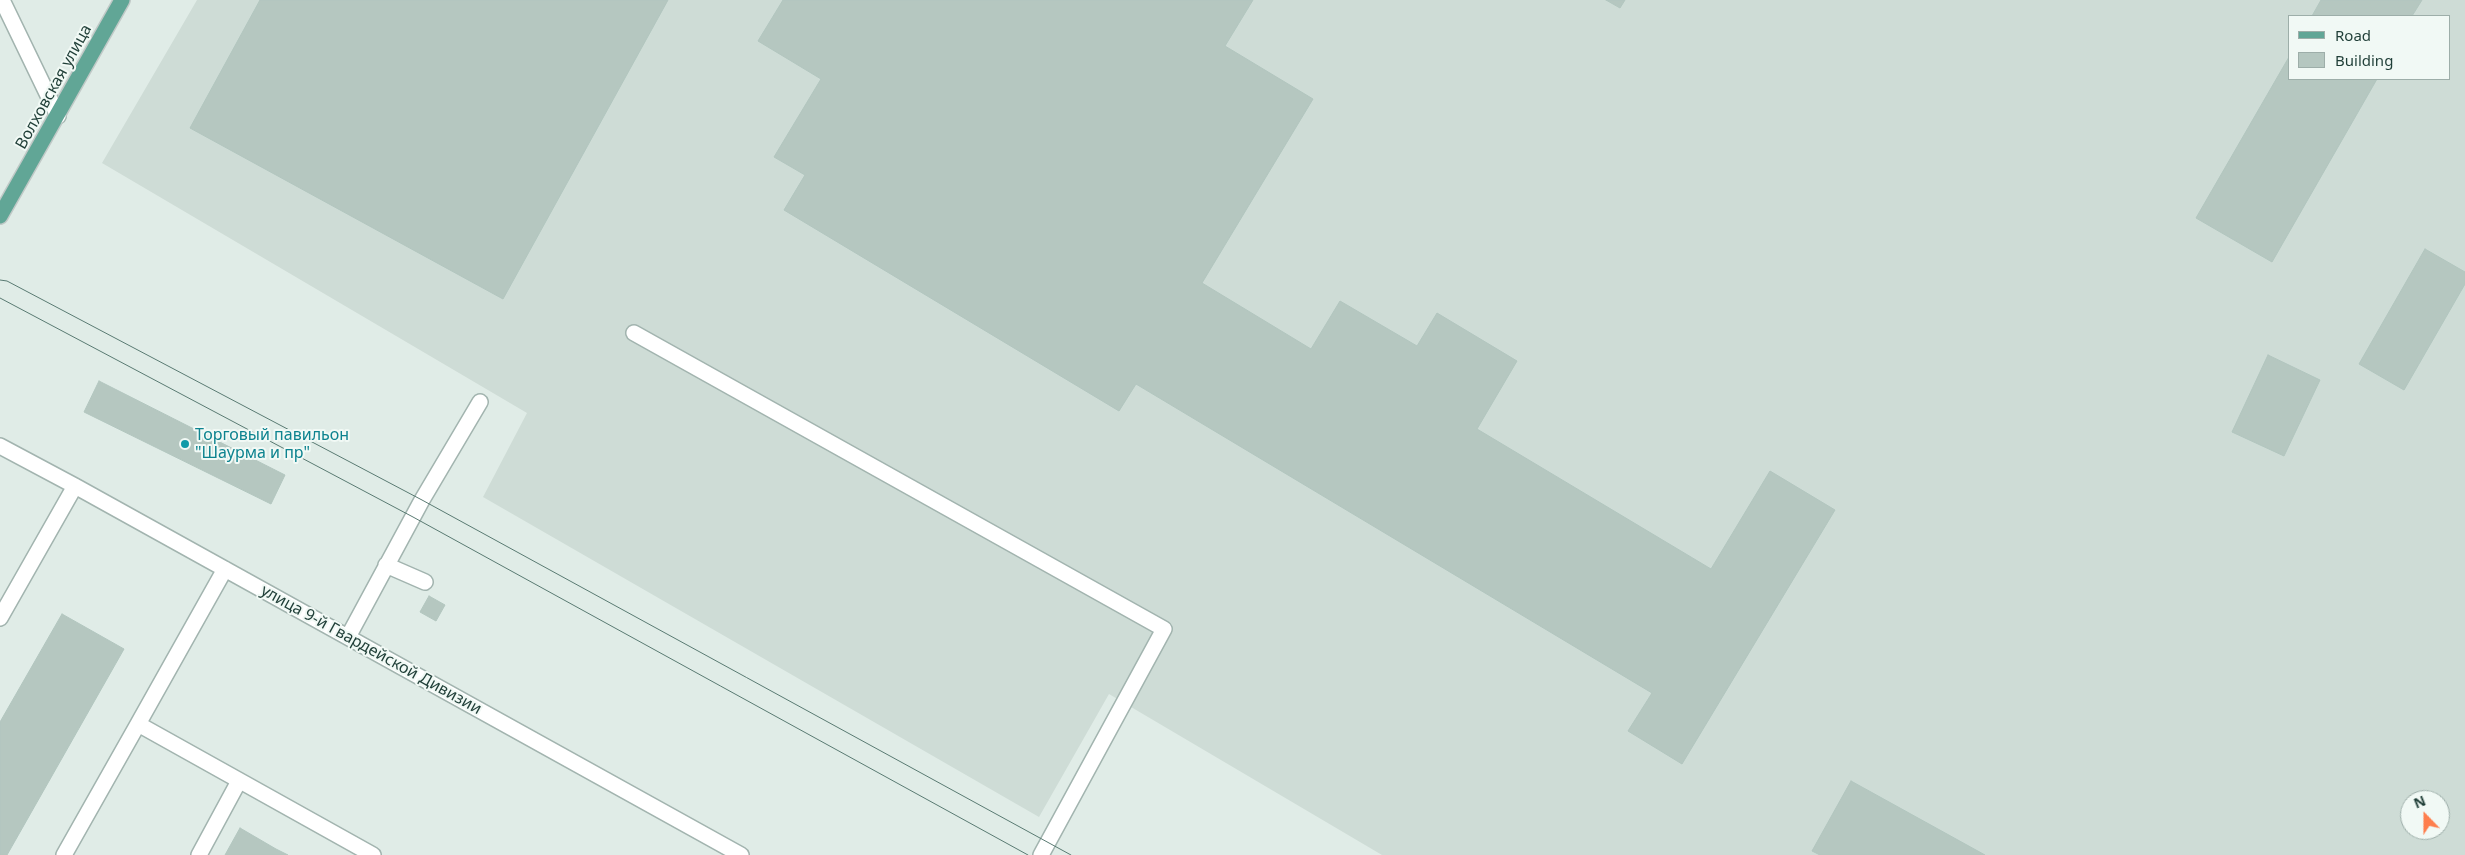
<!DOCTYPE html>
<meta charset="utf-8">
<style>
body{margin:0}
#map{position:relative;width:2465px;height:855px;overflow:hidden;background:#e0ece7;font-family:"Noto Sans",sans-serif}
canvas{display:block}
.legend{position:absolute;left:2288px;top:15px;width:162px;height:65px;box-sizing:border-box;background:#f1f9f5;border:1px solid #9daea9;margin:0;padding:6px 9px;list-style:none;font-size:15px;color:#1f3e37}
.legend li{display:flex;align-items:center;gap:10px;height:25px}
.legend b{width:25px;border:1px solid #9daea9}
.north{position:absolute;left:2400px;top:790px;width:50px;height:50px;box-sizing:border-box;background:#f1f9f5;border:1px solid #9daea9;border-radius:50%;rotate:338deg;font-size:14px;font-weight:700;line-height:20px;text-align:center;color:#1f3e37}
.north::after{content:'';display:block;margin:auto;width:18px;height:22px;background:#fe7e4d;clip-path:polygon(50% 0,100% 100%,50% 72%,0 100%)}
</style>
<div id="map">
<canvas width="2465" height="855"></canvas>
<ul class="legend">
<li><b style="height:6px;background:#61a696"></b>Road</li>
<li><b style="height:14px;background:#b5c7c0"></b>Building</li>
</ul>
<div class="north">N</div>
</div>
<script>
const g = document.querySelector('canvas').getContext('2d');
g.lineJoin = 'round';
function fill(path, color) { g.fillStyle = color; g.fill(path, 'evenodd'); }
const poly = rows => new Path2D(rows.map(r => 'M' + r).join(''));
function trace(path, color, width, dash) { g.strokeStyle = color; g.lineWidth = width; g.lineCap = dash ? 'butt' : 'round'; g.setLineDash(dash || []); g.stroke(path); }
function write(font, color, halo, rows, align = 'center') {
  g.font = font + ' "Noto Sans",sans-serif'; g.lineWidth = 4; g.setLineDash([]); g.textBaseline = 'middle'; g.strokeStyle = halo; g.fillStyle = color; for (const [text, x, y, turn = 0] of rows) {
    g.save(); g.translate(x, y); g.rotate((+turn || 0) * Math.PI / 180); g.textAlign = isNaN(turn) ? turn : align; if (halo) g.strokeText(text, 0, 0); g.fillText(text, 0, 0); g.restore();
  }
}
fill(poly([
 [197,0,2465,0,2465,855,1382,855,1109,694,1039,817,483,497,527,413,102,163],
 [2289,16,2449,16,2449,79,2289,79],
 [2410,800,2440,800,2440,830,2410,830]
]), '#cedcd6');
const building = poly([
 [260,0,668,0,503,299,190,128,260,0],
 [783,0,1253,0,1225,46,1313,99,1202,283,1311,349,1340,301,1417,346,1437,313,1517,361,1477,429,1711,569,1770,471,1835,510,1682,764,1628,731,1652,693,1136,384,1119,411,784,210,805,175,774,157,821,79,758,41,783,0],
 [1606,0,1625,0,1620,8,1606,0],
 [2321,0,2422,0,2412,16,2312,16,2321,0],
 [2289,57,2289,79,2377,79,2272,262,2196,218,2289,57],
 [2425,249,2465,272,2465,284,2404,390,2359,364,2425,249],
 [2268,355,2320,380,2284,456,2232,432,2268,355],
 [99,381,285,475,271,504,84,412,99,381],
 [429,596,445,605,436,621,420,612,429,596],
 [62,614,124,649,7,855,0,855,0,722,62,614],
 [1851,781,1985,855,1820,855,1812,851,1851,781],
 [240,828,276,849,288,855,225,855,240,828]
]);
fill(building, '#b5c7c0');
trace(building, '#b2c6bf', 1);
const minor = poly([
 [2,0,58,116],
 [634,333,1164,629,1041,855],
 [0,446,75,486,741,855],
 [386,565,425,582],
 [0,618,75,486],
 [348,637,422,500,480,402],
 [138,724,225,569],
 [64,855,138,724,373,855],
 [199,855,239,781]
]);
const major = poly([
 [0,216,122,0]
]);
trace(minor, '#a2b4af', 18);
trace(major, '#c0c9c7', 18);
trace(minor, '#fff', 15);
trace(major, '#61a696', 15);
trace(poly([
 [0,280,7,281,422,500,1071,855],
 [0,298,413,517,1028,855]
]), '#597a72', 1);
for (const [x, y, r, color] of [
 [185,444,5,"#0f9aa8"]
]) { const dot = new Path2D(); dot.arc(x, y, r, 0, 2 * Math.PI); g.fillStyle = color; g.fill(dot); trace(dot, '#f1f9f5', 2); }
write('16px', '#1f3e37', '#f1f9f5', [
 ["Волховская улица",54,87,-61],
 ["улица 9-й Гвардейской Дивизии",371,650,29]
]);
write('16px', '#0d838f', '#f1f9f5', [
 ["Торговый павильон",195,435],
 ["\"Шаурма и пр\"",195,453]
], 'left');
</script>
